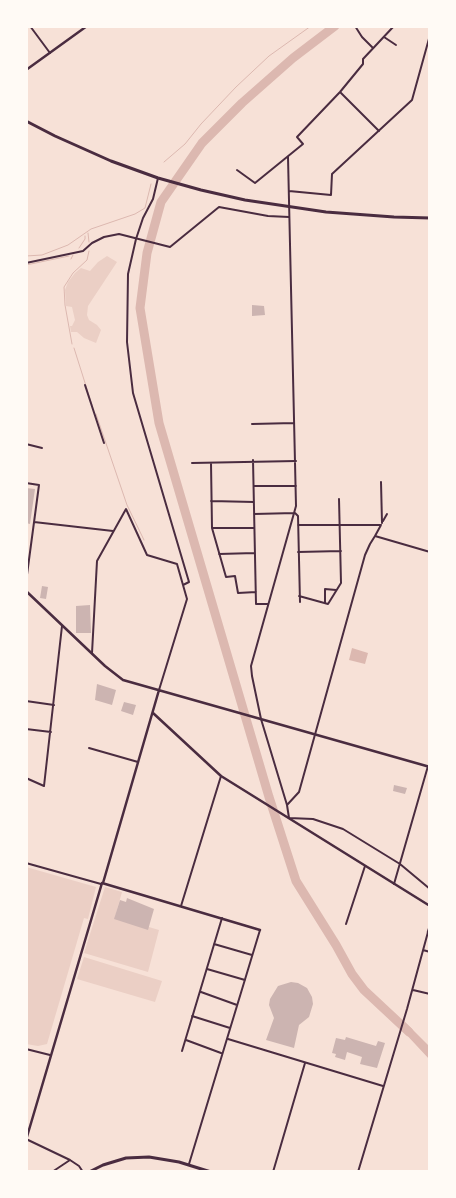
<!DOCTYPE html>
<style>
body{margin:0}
#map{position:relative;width:456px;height:1198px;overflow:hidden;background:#f7e1d7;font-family:"Noto Sans",sans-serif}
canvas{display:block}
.frame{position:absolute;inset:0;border:28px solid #fffaf5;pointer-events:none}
</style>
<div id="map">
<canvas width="456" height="1198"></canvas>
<div class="frame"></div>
</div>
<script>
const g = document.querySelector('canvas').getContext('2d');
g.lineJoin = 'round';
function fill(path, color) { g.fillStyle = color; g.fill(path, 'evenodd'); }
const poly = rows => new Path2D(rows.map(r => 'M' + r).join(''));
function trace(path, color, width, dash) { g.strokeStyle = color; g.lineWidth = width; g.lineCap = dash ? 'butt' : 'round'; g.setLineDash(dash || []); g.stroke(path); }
fill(poly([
 [107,256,117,262,88,306,87,315,89,320,97,325,101,330,96,343,84,338,77,332,71,332,70,326,72,326,75,320,72,307,66,306,65,290,68,282,75,273,81,268,90,271,98,262],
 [26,867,96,887,88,919,84,918,47,1044,38,1046,26,1044],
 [105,887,122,892,115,917,159,930,148,972,84,953],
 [84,957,162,981,155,1002,77,979]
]), '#ebcfc5');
fill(poly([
 [352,648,368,653,365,664,349,660],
 [404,1021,430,1047,430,1060,402,1030]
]), '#dcb8b0');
trace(poly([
 [164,162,185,144,201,124,236,87,269,56,311,26],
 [88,233,89,242],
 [79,248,85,239,85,236],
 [26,256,42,255,68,245,91,229,135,214,145,208,151,184],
 [71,259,73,255],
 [26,265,69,256],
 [72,344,65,305,64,287,73,273,87,260,89,251],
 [74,348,92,405],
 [96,414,127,505,144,540]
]), '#dcb8b0', 1);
trace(poly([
 [335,26,293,58,242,103,202,143,161,202,147,253,140,308,159,423,269,797,296,881,336,945,352,974,364,990,409,1032]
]), '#dcb8b0', 9);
fill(poly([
 [252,305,264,306,265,315,252,316],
 [26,488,35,489,30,524,26,523],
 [42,586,48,587,46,599,40,598],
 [90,605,91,633,76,633,76,606],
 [97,684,116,690,112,705,95,700],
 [124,702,136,705,133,715,121,711],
 [394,785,407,788,405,794,393,791],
 [127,898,154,909,148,930,114,919,120,900,126,902],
 [291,982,298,983,307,988,312,997,313,1004,309,1017,299,1025,294,1048,266,1040,274,1018,269,1005,270,999,278,986],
 [346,1037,376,1046,378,1041,385,1043,377,1068,360,1064,362,1057,347,1052,345,1060,335,1057,336,1054,332,1053,336,1038,345,1040]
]), '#ccb4b1');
trace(poly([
 [30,26,50,53],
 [355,26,362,37,373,48],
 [384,37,396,45],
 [340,92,379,131],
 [288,157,296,506,251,666,252,676,261,719,287,805,289,818,313,819,343,829,400,864,430,889],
 [237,170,255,183,303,144,297,137,340,92,363,64,363,59,394,26],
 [158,178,153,199,143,218,136,239,128,274,127,342,133,393,189,582,183,585],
 [289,191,331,195,332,174,412,100,430,35],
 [26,263,83,251,92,243,104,237,119,234,170,247,219,207,268,216,289,217],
 [85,385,104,443],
 [252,424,294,423],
 [26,444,42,448],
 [253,460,256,604,268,604],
 [192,463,296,461],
 [211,463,212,528,226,577,235,576,238,593,256,592],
 [381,482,382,523],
 [26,483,39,485,26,582],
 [254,486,296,486],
 [211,501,254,502],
 [254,514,295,513,298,516,300,602],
 [383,521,387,514],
 [34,522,113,531],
 [298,525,381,525],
 [212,528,254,528],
 [375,536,381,525],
 [298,552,341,551],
 [219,554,255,553],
 [299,596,328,604,341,583,339,499],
 [325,603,325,589,336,590],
 [92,653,97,561,126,509,147,555,177,564,187,599,159,690],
 [26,701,54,705],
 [26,729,51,732],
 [89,748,138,762],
 [26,778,44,786,62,626],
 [287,805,299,792,365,555,370,544,375,536,430,552],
 [26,863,101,884],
 [394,884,428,766],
 [181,906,221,776],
 [346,924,365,866],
 [214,944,252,955],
 [423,950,430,952],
 [207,969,245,980],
 [413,990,430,994],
 [201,992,237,1005],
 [192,1016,230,1028],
 [228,1039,383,1086],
 [186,1040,221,1053],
 [26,1049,50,1055],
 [182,1051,222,918],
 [26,1139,70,1160],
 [189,1164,260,930],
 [52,1172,70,1160,79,1166,83,1172],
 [273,1172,305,1063],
 [358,1172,407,1009,428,932]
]), '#4a2c40', 2);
trace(poly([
 [26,70,87,26],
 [26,591,105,666,123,680,430,767],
 [153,713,221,776,430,906],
 [103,883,159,690],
 [428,932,430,926],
 [26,1140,102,883,260,930]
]), '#4a2c40', 2.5);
trace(poly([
 [89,1172,103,1165,126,1158,149,1157,179,1162,211,1172]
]), '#4a2c40', 3);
trace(poly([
 [26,121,55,136,111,161,158,178,201,190,245,200,326,212,394,217,430,218]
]), '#4a2c40', 3);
</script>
